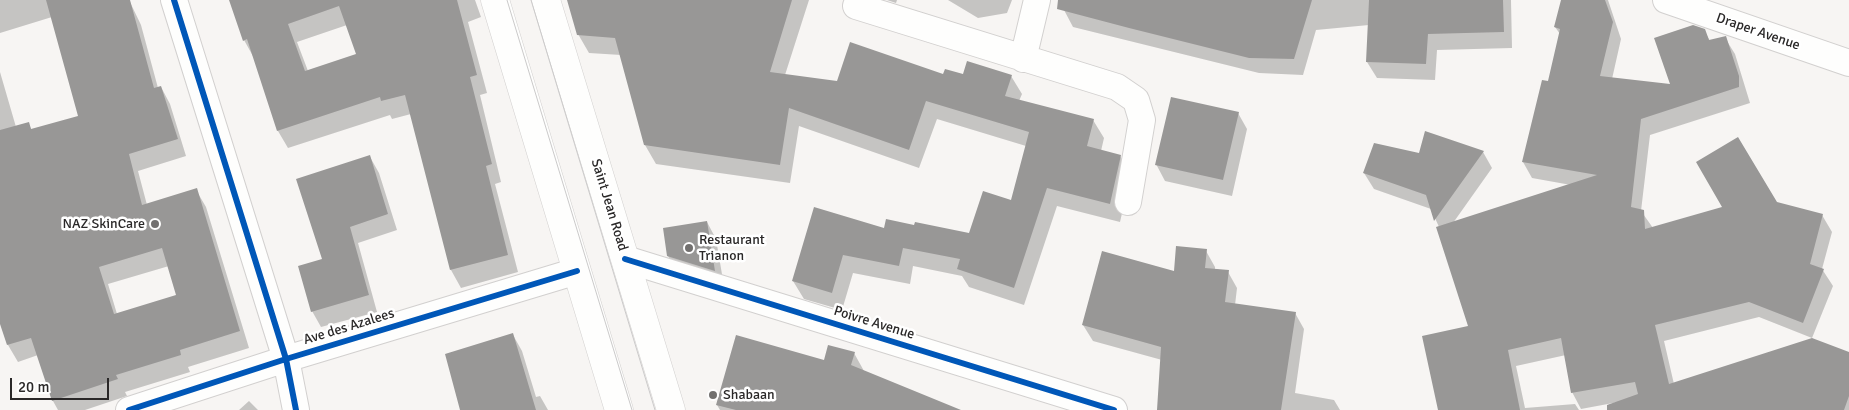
<!DOCTYPE html>
<style>
body{margin:0}
#map{position:relative;width:1849px;height:410px;overflow:hidden;background:#f7f5f3;font-family:Signika,sans-serif}
canvas{display:block}
.scale{position:absolute;left:10px;top:378px;width:99px;height:22px;box-sizing:border-box;border:2px solid #2a2828;border-top:0;padding-left:6px;font-size:15px;line-height:18px;white-space:nowrap;color:#2a2828;-webkit-text-stroke:4px #fff;paint-order:stroke}
</style>
<div id="map">
<canvas width="1849" height="410"></canvas>
<div class="scale">20 m</div>
</div>
<script>
const g = document.querySelector('canvas').getContext('2d');
g.lineJoin = 'round';
function fill(path, color) { g.fillStyle = color; g.fill(path, 'evenodd'); }
const poly = rows => new Path2D(rows.map(r => 'M' + r).join(''));
function trace(path, color, width, dash) { g.strokeStyle = color; g.lineWidth = width; g.lineCap = dash ? 'butt' : 'round'; g.setLineDash(dash || []); g.stroke(path); }
function write(font, color, halo, rows, align = 'center') {
  g.font = font + ' Signika,sans-serif'; g.lineWidth = 5; g.setLineDash([]); g.textBaseline = 'middle'; g.strokeStyle = halo; g.fillStyle = color; for (const [text, x, y, turn = 0] of rows) {
    g.save(); g.translate(x, y); g.rotate((+turn || 0) * Math.PI / 180); g.textAlign = isNaN(turn) ? turn : align; if (halo) g.strokeText(text, 0, 0); g.fillText(text, 0, 0); g.restore();
  }
}
fill(poly([
 [0,0,129,0,141,25,158,88,161,87,170,104,186,156,138,171,147,205,196,190,206,207,249,348,188,367,190,372,125,392,127,396,85,410,58,410,53,401,38,355,18,362,8,345,0,319,0,72,16,127,28,124,32,130,80,117,52,17,0,33],
 [169,266,177,296,117,314,108,284],
 [230,0,475,0,481,17,468,22,487,93,480,95,501,182,495,184,518,272,461,288,451,270,411,114,392,119,390,115,288,148,278,131,254,58,244,40],
 [347,25,358,55,308,71,297,42],
 [568,0,809,0,785,75,838,82,944,76,1011,76,1022,94,1019,101,1093,120,1104,138,1101,151,1120,156,1131,174,1120,222,1057,206,1024,305,969,287,962,276,913,266,910,284,853,273,842,310,804,299,793,281,885,230,970,234,1012,202,1026,146,937,119,919,168,799,126,790,183,656,164,645,145,621,55,589,53,578,34],
 [887,0,897,0,896,3],
 [948,0,1012,0,1007,13,978,18],
 [1067,0,1511,0,1512,48,1437,50,1435,80,1377,78,1367,62,1369,25,1316,30,1303,75,1259,73,1073,27,1064,10],
 [1562,0,1608,0,1621,39,1612,79,1671,86,1704,30,1710,41,1725,38,1735,54,1750,103,1650,135,1641,211,1653,228,1776,203,1822,215,1832,232,1822,269,1833,286,1812,338,1759,317,1664,341,1680,410,1646,410,1640,398,1581,409,1572,392,1566,355,1516,366,1525,408,1575,404,1579,410,1447,410,1469,327,1439,227,1431,209,1374,189,1364,173,1483,152,1492,168,1453,223,1571,185,1532,178,1523,162,1549,82,1560,34,1555,27],
 [1238,113,1247,129,1232,196,1165,181,1156,164],
 [370,157,379,173,397,230,358,243,377,312,321,327,312,311,324,260],
 [707,222,716,239,724,286,678,272,668,256],
 [1206,251,1215,267,1215,270,1228,272,1237,288,1235,305,1295,313,1304,329,1295,393,1334,400,1340,410,1158,410,1162,360,1093,341,1083,325,1175,272],
 [513,335,522,351,536,397,540,396,548,410,471,410],
 [854,353,864,371,930,410,720,410,717,405,825,361],
 [1849,353,1849,410,1694,410],
 [249,401,258,410,239,410]
]), '#0003');
fill(poly([
 [46,0,130,0,154,88,161,86,178,139,129,154,142,205,197,188,240,331,180,350,181,355,116,375,118,379,52,401,31,338,7,345,0,324,0,130,29,122,31,129,78,116],
 [162,248,176,295,114,314,99,267],
 [229,0,457,0,477,75,470,77,492,164,486,166,508,255,450,270,405,95,381,101,380,97,277,131,247,39,243,41],
 [339,6,356,54,305,71,288,24],
 [567,0,792,0,770,72,837,81,850,42,943,74,945,69,963,74,967,61,1012,75,1005,96,1094,119,1087,146,1121,155,1110,204,1047,188,1014,288,957,269,960,259,903,248,899,266,843,255,832,293,792,281,814,207,884,228,886,219,914,225,915,222,969,233,983,191,1011,200,1029,132,926,101,909,150,789,108,780,165,644,145,615,38,577,35],
 [1058,0,1312,0,1294,59,1249,58,1129,28,1057,9],
 [1369,0,1503,0,1504,32,1428,34,1426,64,1366,62],
 [1561,0,1605,0,1613,22,1600,76,1670,84,1654,38,1693,25,1705,29,1709,40,1726,36,1739,76,1739,87,1641,119,1631,207,1644,210,1645,229,1722,207,1696,162,1738,137,1777,202,1823,214,1810,264,1824,269,1803,323,1749,302,1655,325,1669,384,1812,338,1849,352,1849,396,1844,410,1607,410,1607,405,1638,394,1635,382,1571,393,1561,338,1508,350,1520,410,1438,410,1422,336,1468,326,1436,227,1597,175,1522,162,1542,80,1548,81,1560,29,1554,27],
 [1171,97,1239,112,1223,180,1155,165],
 [1425,131,1484,151,1434,221,1426,195,1363,173,1374,143,1419,153],
 [370,155,388,214,350,227,369,295,311,312,298,266,322,259,296,179],
 [707,221,715,271,667,256,663,228],
 [1176,246,1207,249,1205,268,1229,270,1225,302,1296,312,1281,410,1157,410,1161,347,1082,325,1102,251,1174,271],
 [513,333,536,410,460,410,445,354],
 [736,335,824,360,828,345,855,352,851,365,961,410,736,410,716,405]
]), '#989796');
const street = poly([
 [174,0,286,359,296,410],
 [1666,0,1849,63],
 [856,6,1117,87,1136,100,1142,120,1128,202],
 [1023,59,1037,0],
 [625,259,1114,410],
 [129,410,286,359,577,271]
]);
const primary = poly([
 [495,0,619,410],
 [546,0,671,410]
]);
trace(street, '#d2d0cf', 28);
trace(primary, '#d2d0cf', 29);
trace(street, '#fefefd', 26);
trace(primary, '#fefefd', 28);
trace(poly([
 [507,0,632,410],
 [531,0,655,410]
]), '#cbcaca', 1);
trace(poly([
 [174,0,286,359,296,410],
 [625,259,1114,410],
 [129,410,286,359,577,271]
]), '#0057b8', 6);
for (const [x, y, r, color] of [
 [155,224,5,"#72706f"],
 [689,248,5,"#72706f"],
 [713,395,5,"#72706f"]
]) { const dot = new Path2D(); dot.arc(x, y, r, 0, 2 * Math.PI); g.fillStyle = color; g.fill(dot); trace(dot, '#fff', 2); }
write('14px', '#2a2828', '#fff', [
 ["Draper Avenue",1758,32,19],
 ["Saint Jean Road",609,205,73],
 ["Poivre Avenue",874,323,17],
 ["Ave des Azalees",349,327,-17]
]);
write('14px', '#2a2828', '#fff', [
 ["NAZ SkinCare",145,224,"right"],
 ["Restaurant",699,240],
 ["Trianon",699,256],
 ["Shabaan",723,395]
], 'left');
</script>
